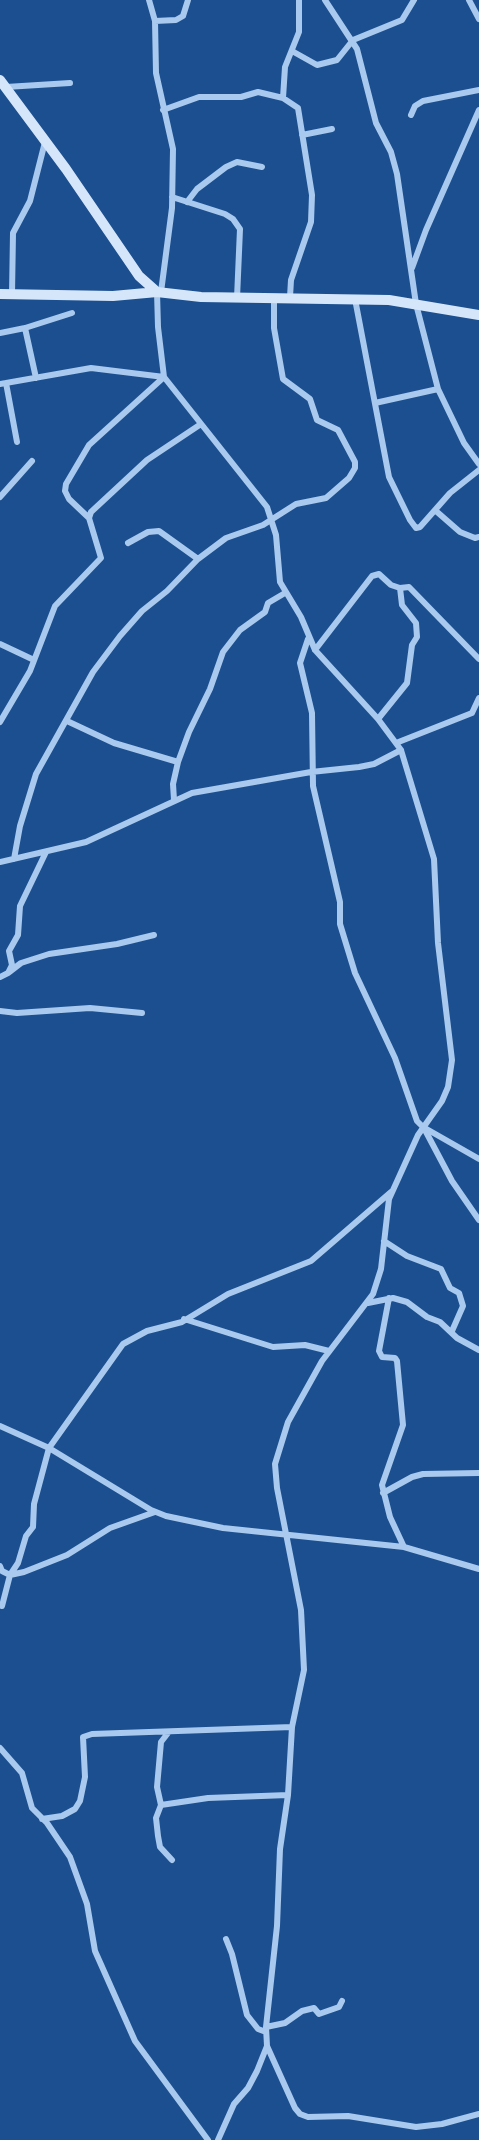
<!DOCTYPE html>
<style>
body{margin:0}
canvas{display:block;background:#1b4f8f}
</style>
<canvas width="479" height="2140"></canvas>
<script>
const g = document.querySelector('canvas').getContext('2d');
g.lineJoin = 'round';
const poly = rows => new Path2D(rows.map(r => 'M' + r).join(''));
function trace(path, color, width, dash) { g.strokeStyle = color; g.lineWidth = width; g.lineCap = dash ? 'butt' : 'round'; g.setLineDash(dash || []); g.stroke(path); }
trace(poly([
 [149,0,155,21,156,73,173,149,172,208,161,292],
 [325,0,357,49,376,123,391,152,397,174,416,304,438,389,464,443,479,464],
 [469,0,479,19],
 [155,21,176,20,183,16,188,0],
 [292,51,317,65,337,60,353,40,402,20,414,0],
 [6,87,70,83],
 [163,110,199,97,241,97,258,92,283,98],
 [411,115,415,106,423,101,479,90],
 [302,135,332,129],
 [172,197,225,214,233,219,240,229,237,298],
 [187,202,197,189,226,167,237,162,262,167],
 [412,268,426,230,479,110],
 [157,292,158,327,164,377,267,507,276,535,280,582,301,617,315,650,378,719,401,750,434,859,438,943,452,1060,448,1087,442,1101,418,1135,389,1199,381,1269,373,1294,322,1361,288,1422,275,1464,277,1488,301,1610,304,1670,292,1727,288,1795,280,1849,277,1926,266,2027,267,2046,257,2071,248,2088,234,2104,218,2140],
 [12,294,13,233,30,201,45,142],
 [290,297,291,280,311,222,312,195,298,108,283,98,285,67,299,32,299,0],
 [355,299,389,477,410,520,416,528,420,527,450,493,479,470],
 [25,328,36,378],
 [0,333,25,328,72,313],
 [6,383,17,442],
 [0,384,91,368,164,377],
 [375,403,438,389],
 [0,497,32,461],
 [436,511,460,532,475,538,479,537],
 [89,518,69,499,65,491,66,484,89,445,164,377],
 [128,543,148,532,159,531,198,559],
 [308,639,300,663,312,713,313,786,340,902,340,924,355,973,395,1058,417,1121,423,1127,479,1159],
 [0,644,34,660],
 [315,650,372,576,379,574,391,585,400,588,409,587,479,659],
 [378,719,407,683,412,645,417,637,416,623,402,605,400,588],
 [67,721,114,743,178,762],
 [0,722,30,671,55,606,101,558,89,518,91,512,147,460,201,424],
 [396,743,472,713,479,698],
 [174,800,173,784,178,762,189,732,210,689,223,652,240,630,265,612,268,603,285,593],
 [14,859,20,826,36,774,93,672,120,636,142,611,167,591,198,559,226,538,263,525,296,504,326,498,349,478,355,468,355,462,338,430,317,420,310,399,283,379,274,328,274,298],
 [0,862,86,842,192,793,311,772,359,767,374,764,401,750],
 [8,973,21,963,49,954,117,944,154,935],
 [0,977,8,973,12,965,9,951,18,935,20,906,46,852],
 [0,1011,17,1013,90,1008,142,1013],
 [425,1130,452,1181,479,1220],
 [384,1241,407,1256,441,1269,450,1288,459,1293,463,1306,452,1331],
 [389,1298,379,1351,382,1357,395,1358,397,1361,403,1425,382,1485,390,1517,404,1547],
 [368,1303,393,1298,407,1302,427,1317,440,1322,457,1338,479,1350],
 [184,1319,273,1347,305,1345,329,1351],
 [0,1426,49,1448,151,1510,166,1516,223,1528,404,1547,479,1569],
 [383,1493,412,1477,423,1474,479,1473],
 [0,1566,2,1571,10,1575,24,1572,67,1555,110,1528,155,1512],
 [2,1606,10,1575,18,1563,26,1536,33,1527,34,1504,49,1448,123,1344,147,1331,182,1322,228,1294,311,1261,391,1192],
 [0,1748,22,1773,32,1808,47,1823,70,1857,87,1904,95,1951,135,2041,208,2140],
 [161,1805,157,1787,161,1742,168,1733],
 [42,1819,62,1816,75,1809,80,1801,85,1777,83,1737,92,1734,292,1727],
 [172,1860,160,1847,158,1836,156,1818,161,1805,208,1798,288,1795],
 [226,1939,232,1954,247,2015,258,2029,266,2032],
 [266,2027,285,2023,302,2011,314,2008,319,2014,339,2007,342,2001],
 [267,2046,295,2108,300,2114,308,2117,348,2116,416,2127,442,2124,479,2114]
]), '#a9c9ee', 6);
trace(poly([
 [0,80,66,169,139,276,157,292,201,297,389,300,479,315],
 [0,294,113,296,157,292]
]), '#d6e6fa', 10);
</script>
